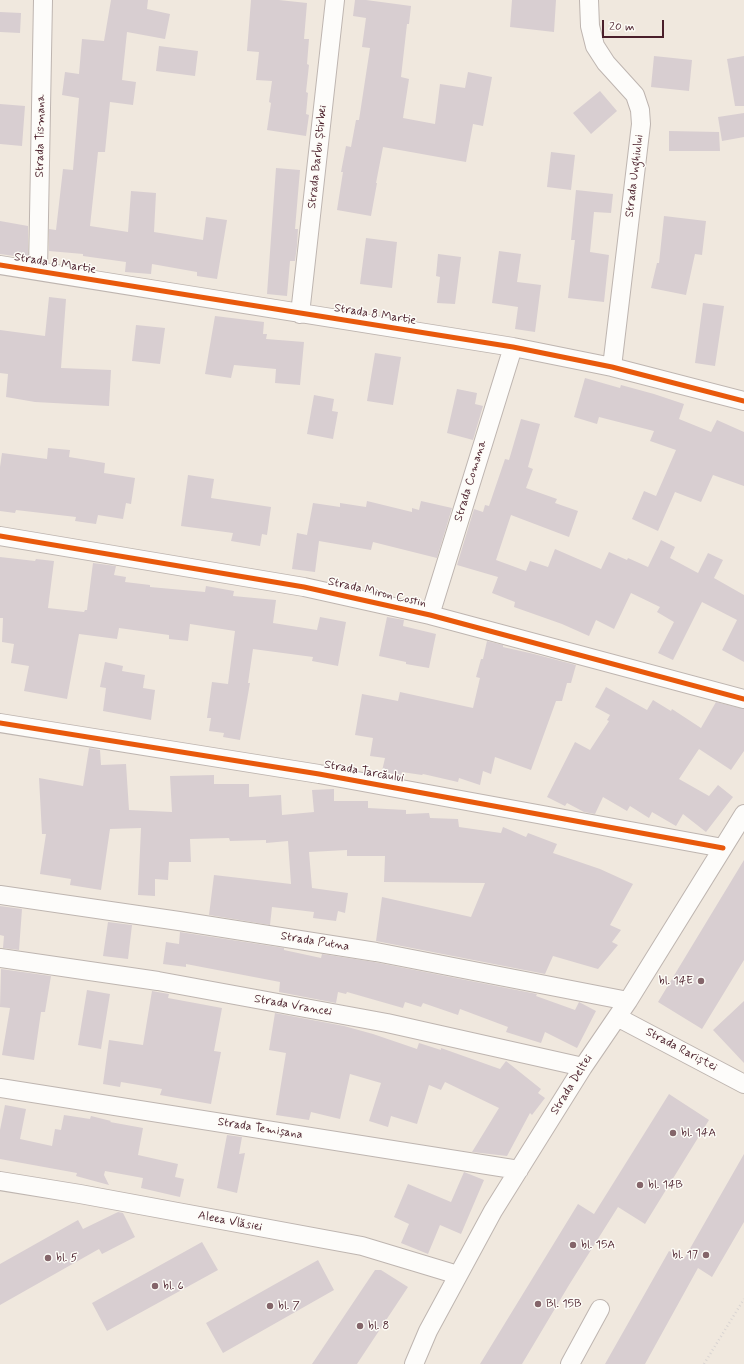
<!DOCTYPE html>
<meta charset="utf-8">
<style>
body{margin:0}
#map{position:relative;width:744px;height:1364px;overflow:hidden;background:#f0e8de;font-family:Mynerve,sans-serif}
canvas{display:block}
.scale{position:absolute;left:602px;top:20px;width:62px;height:18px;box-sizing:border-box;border:2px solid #4a1f2b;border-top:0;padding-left:5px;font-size:12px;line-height:14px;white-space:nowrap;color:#4a1f2b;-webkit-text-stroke:3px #fdfcf7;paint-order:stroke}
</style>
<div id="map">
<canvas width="744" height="1364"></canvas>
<div class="scale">20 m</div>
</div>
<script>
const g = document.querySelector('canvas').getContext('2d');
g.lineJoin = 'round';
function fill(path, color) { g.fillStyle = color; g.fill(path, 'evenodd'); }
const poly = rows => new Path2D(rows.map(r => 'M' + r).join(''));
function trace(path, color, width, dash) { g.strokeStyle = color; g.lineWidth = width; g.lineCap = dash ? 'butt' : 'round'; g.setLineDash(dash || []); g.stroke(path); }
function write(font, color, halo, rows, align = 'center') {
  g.font = font + ' Mynerve,sans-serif'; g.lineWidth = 3; g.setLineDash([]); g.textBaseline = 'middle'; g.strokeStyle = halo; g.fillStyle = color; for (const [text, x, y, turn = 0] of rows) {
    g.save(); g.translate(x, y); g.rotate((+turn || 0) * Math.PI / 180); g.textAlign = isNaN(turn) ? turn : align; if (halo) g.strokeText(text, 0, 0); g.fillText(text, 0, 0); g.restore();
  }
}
fill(poly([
 [111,0,148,0,147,9,170,14,165,39,127,32,122,80,136,82,133,105,110,102,105,152,98,152,90,226,128,232,131,191,156,193,154,232,203,240,206,217,227,220,217,279,197,276,197,272,152,264,151,274,125,272,126,262,83,256,83,254,49,251,49,229,56,230,63,169,73,170,79,98,62,95,65,72,79,74,82,39,104,41],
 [251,0,279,0,307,3,304,39,309,39,307,64,309,65,306,92,308,93,306,114,309,115,306,136,267,130,271,103,269,102,272,81,256,80,259,52,247,51],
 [355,0,366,0,411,6,409,24,407,24,401,77,409,79,403,118,435,124,440,84,465,88,468,72,492,77,483,126,473,124,466,162,383,147,376,183,377,183,371,216,337,210,343,172,341,172,346,146,351,147,356,120,359,120,370,48,362,47,366,18,353,16],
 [512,0,556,0,554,32,510,27],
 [0,12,21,13,20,33,0,32],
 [159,46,198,51,195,76,156,71],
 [654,56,692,60,689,91,651,87],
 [744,56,744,106,735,106,727,59],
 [600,91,617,111,591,134,573,113],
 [0,104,25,106,22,146,0,144],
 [744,113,744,137,722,141,718,117],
 [669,131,719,132,720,151,669,151],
 [551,152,575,155,571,190,547,187],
 [276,168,300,170,295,229,298,229,297,246,295,261,290,261,287,296,267,294],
 [576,190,613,194,611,213,594,212,590,252,609,255,604,302,568,298,575,240,571,240],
 [664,216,706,221,702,255,695,254,686,295,651,288,657,263,659,263],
 [0,221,28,226,28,258,0,254],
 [366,238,397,242,392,288,360,284],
 [499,251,521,254,517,282,541,285,535,332,515,329,518,307,492,303],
 [438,254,461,257,455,304,437,303,440,277,436,276],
 [49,297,66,299,61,368,111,370,109,406,35,402,6,397,8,374,0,373,0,330,45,336],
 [703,303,724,306,715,366,695,363],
 [215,316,264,322,263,334,267,334,266,339,304,342,300,385,275,383,276,369,234,365,231,378,205,374],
 [136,325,165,328,160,364,132,361],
 [375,353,401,357,393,405,367,401],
 [585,378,620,388,621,385,654,394,684,404,679,419,711,432,717,420,744,432,744,486,713,475,701,502,675,492,658,531,632,519,644,491,656,496,676,450,650,441,654,431,599,417,597,424,574,417],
 [457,389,477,393,475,404,483,406,473,440,447,433],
 [314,395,334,399,332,411,338,412,333,439,307,434],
 [521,419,540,424,528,467,533,469,526,488,557,499,555,503,578,511,569,537,511,515,496,560,526,571,530,561,548,567,555,549,601,569,609,552,627,560,628,558,648,567,661,540,675,547,670,558,698,573,708,553,723,560,714,578,744,595,744,662,722,650,737,620,702,602,673,660,658,653,674,622,657,612,660,607,631,593,614,629,596,620,589,636,562,624,514,607,515,602,492,593,498,577,457,565,474,509,483,512,485,505,489,506,505,459,509,460],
 [48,448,70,450,69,457,105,463,104,473,135,478,131,504,126,503,123,519,98,515,96,524,75,521,76,517,16,510,15,513,0,511,0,467,2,453,47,459],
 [188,475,214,479,211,498,271,507,267,535,262,534,260,546,231,541,233,533,181,526],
 [367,501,412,512,412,508,419,510,421,501,452,508,437,558,373,542,371,550,319,541,315,572,292,569,297,533,307,535,313,503,340,507,340,503,366,507],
 [0,557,35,561,36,559,54,561,48,608,84,612,85,610,87,610,93,563,116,566,114,575,126,577,125,582,150,585,150,587,205,592,206,586,234,591,233,596,276,600,273,623,317,630,320,617,346,622,338,666,312,661,313,657,253,649,248,683,250,683,240,740,223,737,224,733,209,731,211,718,207,718,212,682,228,684,235,631,190,624,188,641,169,639,169,635,119,628,117,639,79,634,67,699,24,691,29,666,11,663,14,644,2,642,3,618,0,618],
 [387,617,404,620,403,626,436,634,429,668,406,664,406,662,379,656],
 [487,641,503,645,503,647,534,654,576,665,571,683,567,683,562,701,556,701,531,770,495,757,491,774,483,771,480,785,459,778,458,782,423,774,422,775,402,772,401,776,382,771,385,758,370,756,373,738,355,735,362,694,398,701,400,692,473,708,480,678,476,677,481,659,483,659],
 [105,662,123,666,122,671,145,675,143,688,155,690,151,720,103,711,106,688,100,687],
 [606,687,647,710,653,700,671,711,672,709,701,728,716,702,744,709,744,751,731,770,699,749,679,779,709,796,718,785,733,797,706,832,683,814,676,826,652,812,649,818,630,806,627,811,603,797,595,814,584,812,567,803,565,806,547,797,575,742,590,750,609,721,607,720,610,715,595,707],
 [89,748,100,750,101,765,126,764,129,810,172,812,170,776,214,775,214,784,249,784,249,797,281,795,282,815,314,812,312,790,334,789,334,801,368,801,368,808,406,810,406,814,429,813,430,818,458,819,459,827,501,833,503,827,526,837,528,833,557,844,553,853,600,869,633,884,610,925,621,930,612,942,618,945,598,969,553,956,545,974,376,941,382,897,471,917,485,883,384,882,385,856,347,856,347,850,309,852,312,888,348,893,345,913,338,911,336,921,313,918,314,912,272,907,270,925,209,915,214,875,291,884,288,841,266,843,266,840,230,841,229,838,190,839,191,862,169,862,168,880,155,879,155,896,138,895,141,828,110,829,101,890,70,885,71,879,40,874,46,834,42,834,39,778,83,786],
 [744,860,744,960,702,1029,658,1002],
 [0,906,22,909,19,950,3,948,4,936,0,935],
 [108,922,132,925,128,959,103,956],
 [180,932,284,948,284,950,321,958,322,954,374,962,537,994,536,996,575,1010,579,1002,596,1011,577,1048,545,1032,541,1043,506,1032,508,1027,460,1009,458,1015,423,1003,421,1007,405,1002,403,1008,347,992,346,994,338,992,336,1003,279,992,280,982,186,964,186,967,163,964,166,942,179,944],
 [1,969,51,976,45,1012,41,1012,34,1060,2,1055,10,1008,0,1007],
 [87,990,110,994,101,1049,78,1045],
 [152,991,169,994,168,998,222,1008,214,1051,221,1052,211,1104,160,1095,162,1089,121,1082,120,1087,103,1084,109,1040,143,1045],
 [744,1001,744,1063,713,1030],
 [275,1013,344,1026,373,1034,417,1049,419,1043,441,1050,441,1048,500,1069,506,1061,541,1089,538,1093,545,1098,532,1115,530,1113,507,1156,472,1152,499,1108,445,1082,441,1090,429,1085,417,1124,391,1116,388,1127,369,1121,381,1083,350,1074,340,1119,311,1112,309,1120,276,1115,286,1053,269,1050],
 [669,1094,709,1120,645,1224,618,1207,569,1285,522,1364,480,1364,578,1204,594,1214],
 [5,1105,26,1109,20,1139,52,1146,55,1129,61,1130,64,1115,90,1119,91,1116,111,1121,110,1122,143,1128,138,1155,178,1164,175,1177,184,1179,180,1197,141,1188,143,1178,105,1171,104,1175,109,1185,76,1176,77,1173,0,1159,0,1130],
 [227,1135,242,1137,239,1154,245,1153,237,1193,217,1188],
 [744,1154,744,1222,712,1277,698,1268,645,1364,605,1364,669,1251,684,1259],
 [464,1172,484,1180,461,1234,440,1225,428,1254,401,1243,409,1224,394,1217,408,1184,451,1202],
 [118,1212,123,1213,135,1237,102,1254,99,1249,0,1305,0,1264,78,1220,83,1229],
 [202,1242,218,1270,107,1331,92,1303],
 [318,1260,334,1290,223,1353,206,1323],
 [375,1270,381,1270,408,1287,357,1364,312,1364]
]), '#d8ced1');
const minor = poly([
 [589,0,590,26,595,46,606,63,635,95,640,110,641,124,612,367],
 [0,265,513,347,612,367,744,401],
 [38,271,43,0],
 [300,314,335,0],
 [0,536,304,587,430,615,744,699],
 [430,615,513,347],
 [0,723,319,774,723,848],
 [0,895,179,921,376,952,628,1001],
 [0,958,158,981,387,1023,583,1067],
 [617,1017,744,1084],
 [0,1088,519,1170],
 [0,1181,80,1194,362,1246,458,1275],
 [414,1364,428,1331,493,1211,583,1067,628,1001,744,814],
 [570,1364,600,1309]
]);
trace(minor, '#beb5b0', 20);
trace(poly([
 [704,1364,744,1299]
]), '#d9d4d2', 2.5, [1, 3]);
trace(minor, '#fdfcfa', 18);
trace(poly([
 [0,265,513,347,612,367,744,401],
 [0,536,304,587,430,615,744,699],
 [0,723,319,774,723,848]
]), '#e8590c', 5);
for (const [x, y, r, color] of [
 [701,981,4,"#84656a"],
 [673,1133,4,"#84656a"],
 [640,1185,4,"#84656a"],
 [573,1245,4,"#84656a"],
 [706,1255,4,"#84656a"],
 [48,1258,4,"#84656a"],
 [155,1286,4,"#84656a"],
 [538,1304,4,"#84656a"],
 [270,1306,4,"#84656a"],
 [360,1326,4,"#84656a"]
]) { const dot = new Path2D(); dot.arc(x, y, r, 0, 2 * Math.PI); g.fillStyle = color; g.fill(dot); trace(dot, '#fdfcf7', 1.5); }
write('12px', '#4a1f2b', '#fdfcf7', [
 ["Strada Tismana",41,136,-89],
 ["Strada Barbu Știrbei",318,157,-84],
 ["Strada Unghiului",635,176,-83],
 ["Strada 8 Martie",55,264,9],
 ["Strada 8 Martie",375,315,9],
 ["Strada Comana",471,481,-73],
 ["Strada Miron Costin",377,593,13],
 ["Strada Tarcăului",364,772,10],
 ["Strada Putna",315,942,9],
 ["Strada Vrancei",293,1006,10],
 ["Strada Rariștei",681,1050,28],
 ["Strada Deltei",572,1085,-58],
 ["Strada Temișana",260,1129,9],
 ["Aleea Vlăsiei",230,1222,11]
]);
write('12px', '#4a1f2b', '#fdfcf7', [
 ["bl. 14E",693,981,"right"],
 ["bl. 14A",681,1133],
 ["bl. 14B",648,1185],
 ["bl. 15A",581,1245],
 ["bl. 17",698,1255,"right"],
 ["bl. 5",56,1258],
 ["bl. 6",163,1286],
 ["Bl. 15B",546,1304],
 ["bl. 7",278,1306],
 ["bl. 8",368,1326]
], 'left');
</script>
